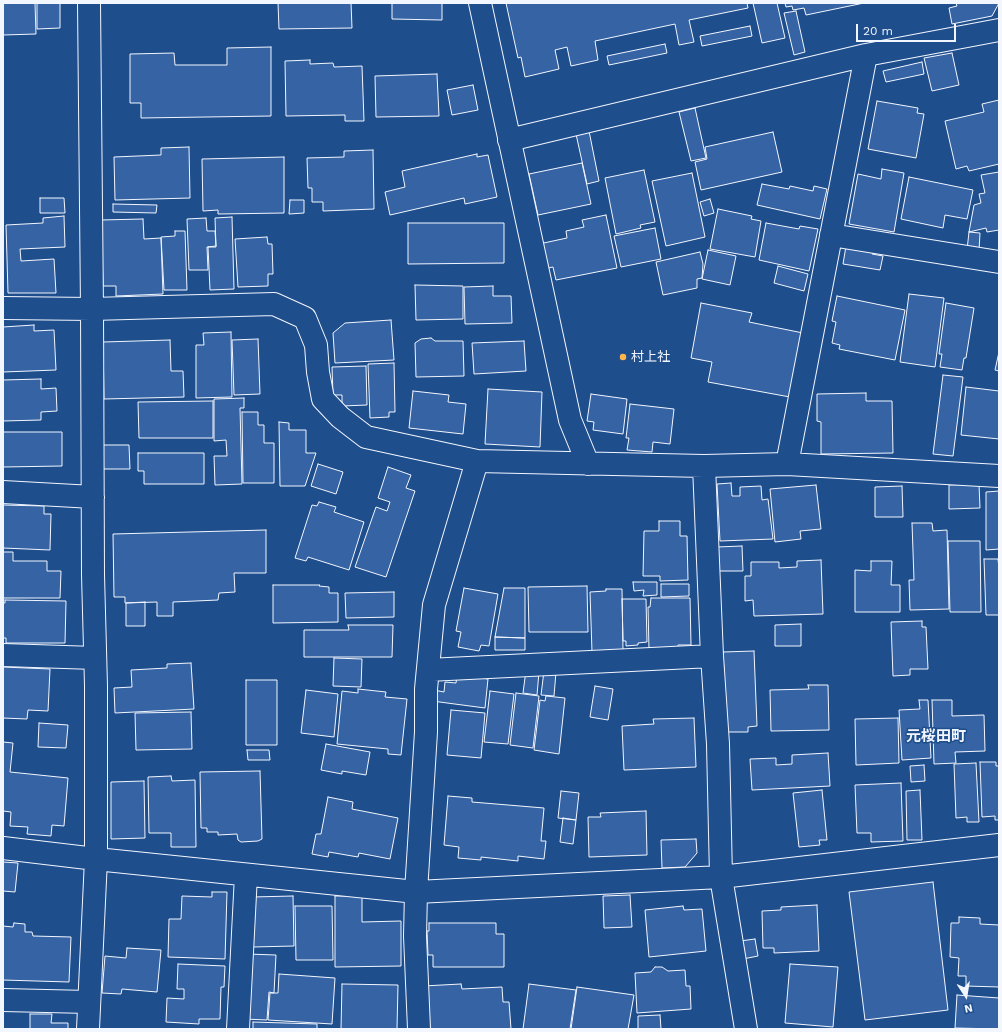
<!DOCTYPE html>
<meta charset="utf-8">
<style>
body{margin:0}
#map{position:relative;width:1002px;height:1032px;overflow:hidden;background:#1f4e8c;font-family:"Work Sans",sans-serif}
canvas{display:block}
.frame{position:absolute;inset:0;border:4px solid #f2f6ff;pointer-events:none}
.north{position:absolute;left:946px;top:976px;width:40px;height:40px;-webkit-text-stroke:3px #1f4e8c;paint-order:stroke;rotate:168deg;font-size:11px;font-weight:700;line-height:16px;text-align:center;color:#f2f6ff}
.north::after{content:'';display:block;margin:auto;width:14px;height:18px;background:#f2f6ff;clip-path:polygon(50% 0,100% 100%,50% 72%,0 100%)}
.scale{position:absolute;left:856px;top:24px;width:100px;height:18px;box-sizing:border-box;border:2px solid #f2f6ff;border-top:0;padding-left:5px;font-size:12px;line-height:14px;white-space:nowrap;color:#f2f6ff;-webkit-text-stroke:3px #1f4e8c;paint-order:stroke}
</style>
<div id="map">
<canvas width="1002" height="1032"></canvas>
<div class="frame"></div>
<div class="north">N</div>
<div class="scale">20 m</div>
</div>
<script>
const g = document.querySelector('canvas').getContext('2d');
g.lineJoin = 'round';
function fill(path, color) { g.fillStyle = color; g.fill(path, 'evenodd'); }
const poly = rows => new Path2D(rows.map(r => 'M' + r).join(''));
function trace(path, color, width, dash) { g.strokeStyle = color; g.lineWidth = width; g.lineCap = dash ? 'butt' : 'round'; g.setLineDash(dash || []); g.stroke(path); }
function write(font, color, halo, rows, align = 'center') {
  g.font = font + ' "Work Sans","Noto Sans JP",sans-serif'; g.lineWidth = 3; g.setLineDash([]); g.textBaseline = 'middle'; g.strokeStyle = halo; g.fillStyle = color; for (const [text, x, y, turn = 0] of rows) {
    g.save(); g.translate(x, y); g.rotate((+turn || 0) * Math.PI / 180); g.textAlign = isNaN(turn) ? turn : align; if (halo) g.strokeText(text, 0, 0); g.fillText(text, 0, 0); g.restore();
  }
}
const building = poly([
 [3,3,35,3,36,34,3,35,3,3],
 [37,3,60,3,60,28,37,29,37,3],
 [278,3,351,3,352,28,279,29,278,3],
 [392,3,442,3,442,20,392,19,392,3],
 [506,3,747,3,748,8,689,20,694,42,679,45,675,24,595,41,598,60,571,66,567,47,555,50,559,69,525,77,521,57,518,58,506,3],
 [753,3,777,3,785,38,762,43,753,3],
 [785,3,864,3,806,15,804,8,793,10,792,6,786,7,785,3],
 [956,3,999,3,992,16,952,24,949,8,957,6,956,3],
 [796,11,805,52,794,55,784,13,796,11],
 [750,26,752,36,702,46,700,36,750,26],
 [665,44,667,53,609,65,607,56,665,44],
 [271,47,271,116,141,118,141,103,130,103,130,54,174,53,175,65,227,65,227,48,271,47],
 [952,53,959,85,932,91,924,58,952,53],
 [310,60,310,64,333,63,334,67,362,66,364,121,345,121,345,115,286,116,285,61,310,60],
 [922,62,924,74,886,82,883,71,922,62],
 [437,74,439,116,376,117,375,76,437,74],
 [473,85,478,110,452,115,447,90,473,85],
 [999,100,999,164,969,171,967,166,956,169,945,121,984,112,982,104,999,100],
 [877,101,918,108,917,113,924,114,916,158,868,149,877,101],
 [695,108,706,158,691,161,679,112,695,108],
 [589,131,599,181,587,184,576,134,589,131],
 [773,132,782,172,701,190,695,162,707,159,705,147,773,132],
 [189,147,190,198,115,200,114,157,161,155,161,148,189,147],
 [373,150,374,209,323,211,323,202,312,202,312,188,308,188,307,158,344,157,344,151,373,150],
 [477,154,477,157,488,155,497,197,465,204,464,198,390,215,385,192,405,187,402,171,477,154],
 [284,157,284,213,218,214,218,210,203,211,202,159,284,157],
 [582,163,591,204,538,215,529,174,582,163],
 [882,169,904,173,894,232,849,224,858,174,881,179,882,169],
 [644,170,655,222,640,225,641,228,616,234,605,178,644,170],
 [999,172,999,230,987,232,986,228,969,232,974,205,981,203,979,194,985,193,981,175,999,172],
 [692,173,705,237,666,246,652,181,692,173],
 [909,177,973,190,967,219,945,215,943,228,901,219,909,177],
 [762,184,789,189,790,186,813,191,814,186,827,189,820,219,757,205,762,184],
 [40,198,64,198,65,213,40,213,40,198],
 [710,199,714,213,704,216,700,202,710,199],
 [290,200,304,200,304,213,289,214,290,200],
 [113,204,157,205,156,213,113,212,113,204],
 [718,209,752,216,751,219,761,221,755,257,710,249,718,209],
 [606,215,617,268,556,280,553,267,544,269,539,244,567,238,566,231,584,227,582,220,606,215],
 [64,216,65,247,20,249,21,261,54,259,56,293,8,293,6,225,43,223,43,218,64,216],
 [232,217,234,289,210,290,208,247,216,247,215,218,232,217],
 [206,218,207,231,215,231,216,246,207,247,208,270,189,270,187,219,206,218],
 [143,219,144,239,161,238,163,294,116,296,116,286,103,286,101,220,143,219],
 [408,223,504,223,504,263,408,264,408,223],
 [766,223,799,229,800,226,818,229,809,271,759,260,766,223],
 [655,228,661,259,621,267,614,236,655,228],
 [175,231,185,231,187,290,164,290,161,237,175,236,175,231],
 [969,232,980,233,979,251,967,250,969,232],
 [267,237,268,244,272,244,273,274,268,274,268,286,238,287,235,239,267,237],
 [846,246,873,252,872,254,883,256,880,270,843,264,846,246],
 [708,250,736,256,730,285,702,279,708,250],
 [700,252,703,264,702,278,697,279,697,288,663,295,656,262,700,252],
 [778,266,808,274,804,291,774,283,778,266],
 [415,285,463,286,463,319,416,320,415,285],
 [493,286,493,296,511,296,512,323,465,324,464,287,493,286],
 [909,294,944,298,935,367,900,362,909,294],
 [837,296,905,310,895,360,839,349,840,345,832,343,836,322,832,321,837,296],
 [701,303,752,313,749,322,803,333,790,397,708,382,712,362,691,358,701,303],
 [946,303,974,308,966,358,964,358,962,370,940,367,942,354,939,354,946,303],
 [391,320,394,360,335,363,333,333,345,323,391,320],
 [34,325,34,331,54,330,56,370,3,372,3,327,34,325],
 [231,332,232,397,196,398,196,345,204,345,203,333,231,332],
 [431,338,435,341,463,341,464,376,416,377,415,343,421,339,431,338],
 [258,339,260,394,234,395,232,340,258,339],
 [170,340,171,371,183,371,184,397,104,399,103,342,170,340],
 [524,341,526,371,474,374,472,343,524,341],
 [999,352,999,371,995,370,999,352],
 [394,363,395,412,389,412,389,417,370,418,368,364,394,363],
 [366,366,367,405,342,406,342,395,333,395,332,367,366,366],
 [943,375,963,377,953,456,933,454,943,375],
 [41,379,41,389,56,388,57,411,41,412,41,420,3,421,3,380,41,379],
 [966,387,999,391,999,439,961,435,966,387],
 [488,389,542,392,540,447,485,444,488,389],
 [413,391,449,395,448,402,466,404,463,434,409,428,413,391],
 [866,393,866,401,892,401,893,453,821,454,821,422,817,421,817,394,866,393],
 [591,394,627,399,623,434,593,430,594,422,587,421,591,394],
 [244,398,244,408,240,408,242,484,215,485,214,456,227,456,226,440,214,441,214,399,244,398],
 [213,401,213,438,139,438,138,402,213,401],
 [630,404,674,409,670,444,653,442,652,452,627,450,629,438,626,438,630,404],
 [242,412,258,412,258,425,264,425,264,443,274,443,274,483,243,483,242,412],
 [279,422,289,423,289,430,306,430,306,453,316,453,305,486,280,486,279,422],
 [3,432,62,432,62,466,3,467,3,432],
 [103,445,129,445,130,469,103,469,103,445],
 [138,453,204,453,204,484,144,484,144,471,138,471,138,453],
 [318,464,343,472,336,494,311,486,318,464],
 [388,467,411,475,406,488,415,491,386,577,355,567,376,507,387,511,390,502,378,498,388,467],
 [731,483,732,496,740,496,740,487,761,486,762,500,768,499,773,539,720,541,717,484,731,483],
 [979,484,980,508,949,509,949,485,979,484],
 [816,485,821,529,800,531,801,539,775,542,770,489,816,485],
 [902,486,903,517,875,517,875,487,902,486],
 [999,491,999,549,986,550,986,492,999,491],
 [319,502,336,507,334,512,364,522,349,570,308,557,306,561,295,558,312,505,317,506,319,502],
 [3,505,44,506,44,514,51,514,50,550,3,548,3,505],
 [659,521,680,521,680,536,687,536,688,580,660,581,660,576,643,576,644,531,659,531,659,521],
 [912,523,932,523,933,531,947,530,949,609,910,610,909,580,914,580,912,523],
 [266,530,266,573,234,573,235,592,219,593,218,600,173,602,173,616,157,616,157,602,125,603,125,597,114,597,113,534,266,530],
 [948,541,980,541,981,612,950,612,948,541],
 [742,546,743,571,717,571,717,547,742,546],
 [3,552,13,552,13,561,47,561,47,571,61,571,60,598,3,598,3,552],
 [984,559,998,559,999,569,999,615,986,615,984,559],
 [821,560,823,614,754,616,753,600,745,601,745,576,751,576,751,562,779,562,779,568,797,567,797,561,821,560],
 [871,561,892,561,891,585,900,585,900,612,855,612,855,570,871,571,871,561],
 [633,582,657,582,657,595,643,596,644,590,634,591,633,582],
 [661,584,689,584,689,596,661,597,661,584],
 [273,585,320,585,319,586,329,587,329,593,338,593,338,622,273,623,273,585],
 [587,586,588,632,529,632,528,587,587,586],
 [464,588,498,594,489,646,481,645,479,651,458,647,461,632,456,631,464,588],
 [504,588,525,588,525,638,495,637,504,588],
 [606,589,622,589,623,651,592,652,590,592,606,591,606,589],
 [394,592,394,617,346,618,345,593,394,592],
 [651,598,690,598,691,645,678,645,678,650,649,650,648,607,650,607,651,598],
 [622,599,646,599,647,642,638,643,638,645,626,646,626,641,623,641,622,599],
 [5,600,66,601,65,643,6,643,6,638,3,638,3,603,5,603,5,600],
 [145,602,145,626,126,626,126,603,145,602],
 [922,621,922,627,926,627,928,669,910,669,910,675,893,676,891,622,922,621],
 [801,624,801,646,775,646,775,625,801,624],
 [348,625,393,625,392,657,304,657,304,630,349,630,348,625],
 [495,637,525,638,525,650,495,650,495,637],
 [754,651,757,726,748,727,748,732,727,732,723,652,754,651],
 [334,658,362,659,361,687,333,686,334,658],
 [191,663,194,709,115,713,114,688,132,687,131,670,167,668,167,664,191,663],
 [3,667,50,669,48,711,28,710,27,719,3,718,3,667],
 [526,670,539,672,537,695,523,693,526,670],
 [544,671,556,672,554,696,541,695,544,671],
 [457,675,488,679,485,708,432,701,434,690,444,692,445,682,456,683,457,675],
 [246,680,277,680,277,745,246,745,246,680],
 [808,685,828,685,829,730,771,731,770,690,809,689,808,685],
 [595,686,613,689,608,720,590,717,595,686],
 [358,689,386,692,385,697,407,699,401,755,388,754,388,749,337,744,342,691,358,693,358,689],
 [306,690,338,694,334,737,301,733,306,690],
 [490,691,514,694,508,744,484,742,490,691],
 [516,693,539,696,533,748,510,745,516,693],
 [546,696,565,698,559,754,534,750,540,700,545,701,546,696],
 [919,700,928,700,931,758,902,760,899,710,920,709,919,700],
 [932,700,952,700,952,716,984,715,985,751,955,752,956,763,934,764,932,700],
 [451,710,485,713,481,758,447,755,451,710],
 [191,712,192,749,136,750,135,713,191,712],
 [694,718,696,767,624,770,622,726,654,724,653,719,694,718],
 [898,718,899,763,856,765,855,719,898,718],
 [39,723,68,725,66,748,38,747,39,723],
 [3,742,13,743,10,772,68,778,64,826,52,825,51,836,27,834,28,827,10,826,11,812,3,811,3,742],
 [326,744,370,752,366,775,342,771,342,774,321,770,326,744],
 [247,750,269,750,270,760,248,760,247,750],
 [828,753,830,786,752,790,750,759,776,758,776,765,792,764,792,755,828,753],
 [980,762,996,762,996,766,999,766,999,820,995,820,995,816,982,817,980,762],
 [976,763,979,822,967,822,967,817,956,818,954,764,976,763],
 [924,765,925,781,911,782,910,766,924,765],
 [260,771,262,839,258,841,241,842,238,840,237,834,218,835,218,832,207,832,207,828,201,828,200,772,260,771],
 [171,776,172,781,195,780,196,847,171,847,171,833,149,833,148,777,171,776],
 [144,781,145,838,111,839,111,782,144,781],
 [901,783,903,841,871,842,871,833,857,833,855,785,901,783],
 [822,790,827,840,819,840,820,845,799,847,793,793,822,790],
 [920,790,922,840,907,840,906,791,920,790],
 [561,791,579,793,576,820,558,818,561,791],
 [448,796,472,798,472,802,544,808,541,841,546,841,544,859,518,856,518,861,481,857,481,860,458,858,459,847,444,845,448,796],
 [328,797,353,802,352,809,398,818,390,859,359,853,358,857,329,852,328,857,312,854,316,834,321,834,328,797],
 [646,811,647,855,589,857,588,817,601,817,600,813,646,811],
 [563,818,576,820,573,844,560,842,563,818],
 [696,839,697,853,685,867,662,868,661,840,696,839],
 [3,862,18,863,15,892,3,891,3,862],
 [933,882,948,1010,865,1020,849,892,933,882],
 [212,892,227,892,225,959,168,957,169,919,181,919,182,896,212,897,212,892],
 [630,895,632,927,604,928,603,896,630,895],
 [293,896,294,946,253,947,252,897,293,896],
 [335,896,362,896,362,922,401,921,401,966,335,967,335,896],
 [817,905,819,951,774,953,774,948,763,948,762,911,781,910,781,907,817,905],
 [295,906,332,906,333,960,296,960,295,906],
 [683,906,684,910,702,909,706,951,649,957,645,910,683,906],
 [959,917,980,918,980,924,999,925,999,987,966,986,966,976,958,976,959,958,950,957,951,923,959,923,959,917],
 [14,923,25,924,25,932,32,932,33,936,71,937,69,982,3,980,3,926,13,927,14,923],
 [429,923,496,923,496,934,504,934,504,967,433,967,433,955,428,955,427,931,429,931,429,923],
 [755,939,758,956,743,959,740,941,755,939],
 [127,948,161,950,157,992,122,989,121,994,102,993,105,956,126,958,127,948],
 [247,954,276,955,274,993,269,992,267,1020,244,1019,247,954],
 [178,964,225,966,224,987,221,987,220,1019,199,1019,199,1024,166,1022,167,998,184,999,184,989,177,989,178,964],
 [790,964,838,967,833,1027,785,1023,790,964],
 [655,967,662,967,668,971,685,970,686,986,690,986,691,1009,637,1013,635,973,651,972,655,967],
 [279,974,335,978,332,1024,268,1020,270,993,278,993,279,974],
 [342,984,398,985,397,1029,341,1029,342,984],
 [461,984,462,989,502,987,503,1002,509,1002,511,1029,425,1029,423,986,461,984],
 [529,984,576,990,570,1029,523,1029,529,984],
 [577,987,634,995,628,1029,571,1029,577,987],
 [957,995,999,998,999,1029,955,1028,957,995],
 [30,1014,52,1014,51,1023,68,1023,68,1029,30,1029,30,1014],
 [660,1015,661,1029,638,1029,638,1016,660,1015],
 [253,1022,317,1024,317,1029,253,1029,253,1022]
]);
fill(building, '#3563a3');
trace(building, '#f2f6ff', 1);
const minor = poly([
 [480,3,570,420,588,464],
 [509,140,866,55,999,30],
 [831,235,999,262],
 [3,308,92,309,274,304,305,318,316,345,318,372,323,399,340,417,366,437,477,461,704,466,787,464,999,476],
 [787,464,866,55],
 [704,466,712,656,718,744,721,877,746,1029],
 [3,492,93,497],
 [3,655,95,658],
 [428,670,712,656],
 [3,848,96,859,416,892,721,877,999,845],
 [3,1000,89,1002],
 [88,1029,96,859,96,686,93,575,92,309,89,3],
 [238,1029,246,875],
 [419,1029,415,936,416,892,426,732,426,689,434,605,477,461]
]);
trace(minor, '#f2f6ff', 24);
trace(minor, '#1f4e8c', 22);
for (const [x, y, r, color] of [
 [623,357,4,"#ffb74d"]
]) { const dot = new Path2D(); dot.arc(x, y, r, 0, 2 * Math.PI); g.fillStyle = color; g.fill(dot); trace(dot, '#1f4e8c', 1.5); }
write('13px', '#f2f6ff', '#1f4e8c', [
 ["村上社",631,357]
], 'left');
write('bold 15px', '#f2f6ff', '#1f4e8c', [
 ["元桜田町",936,737]
]);
</script>
